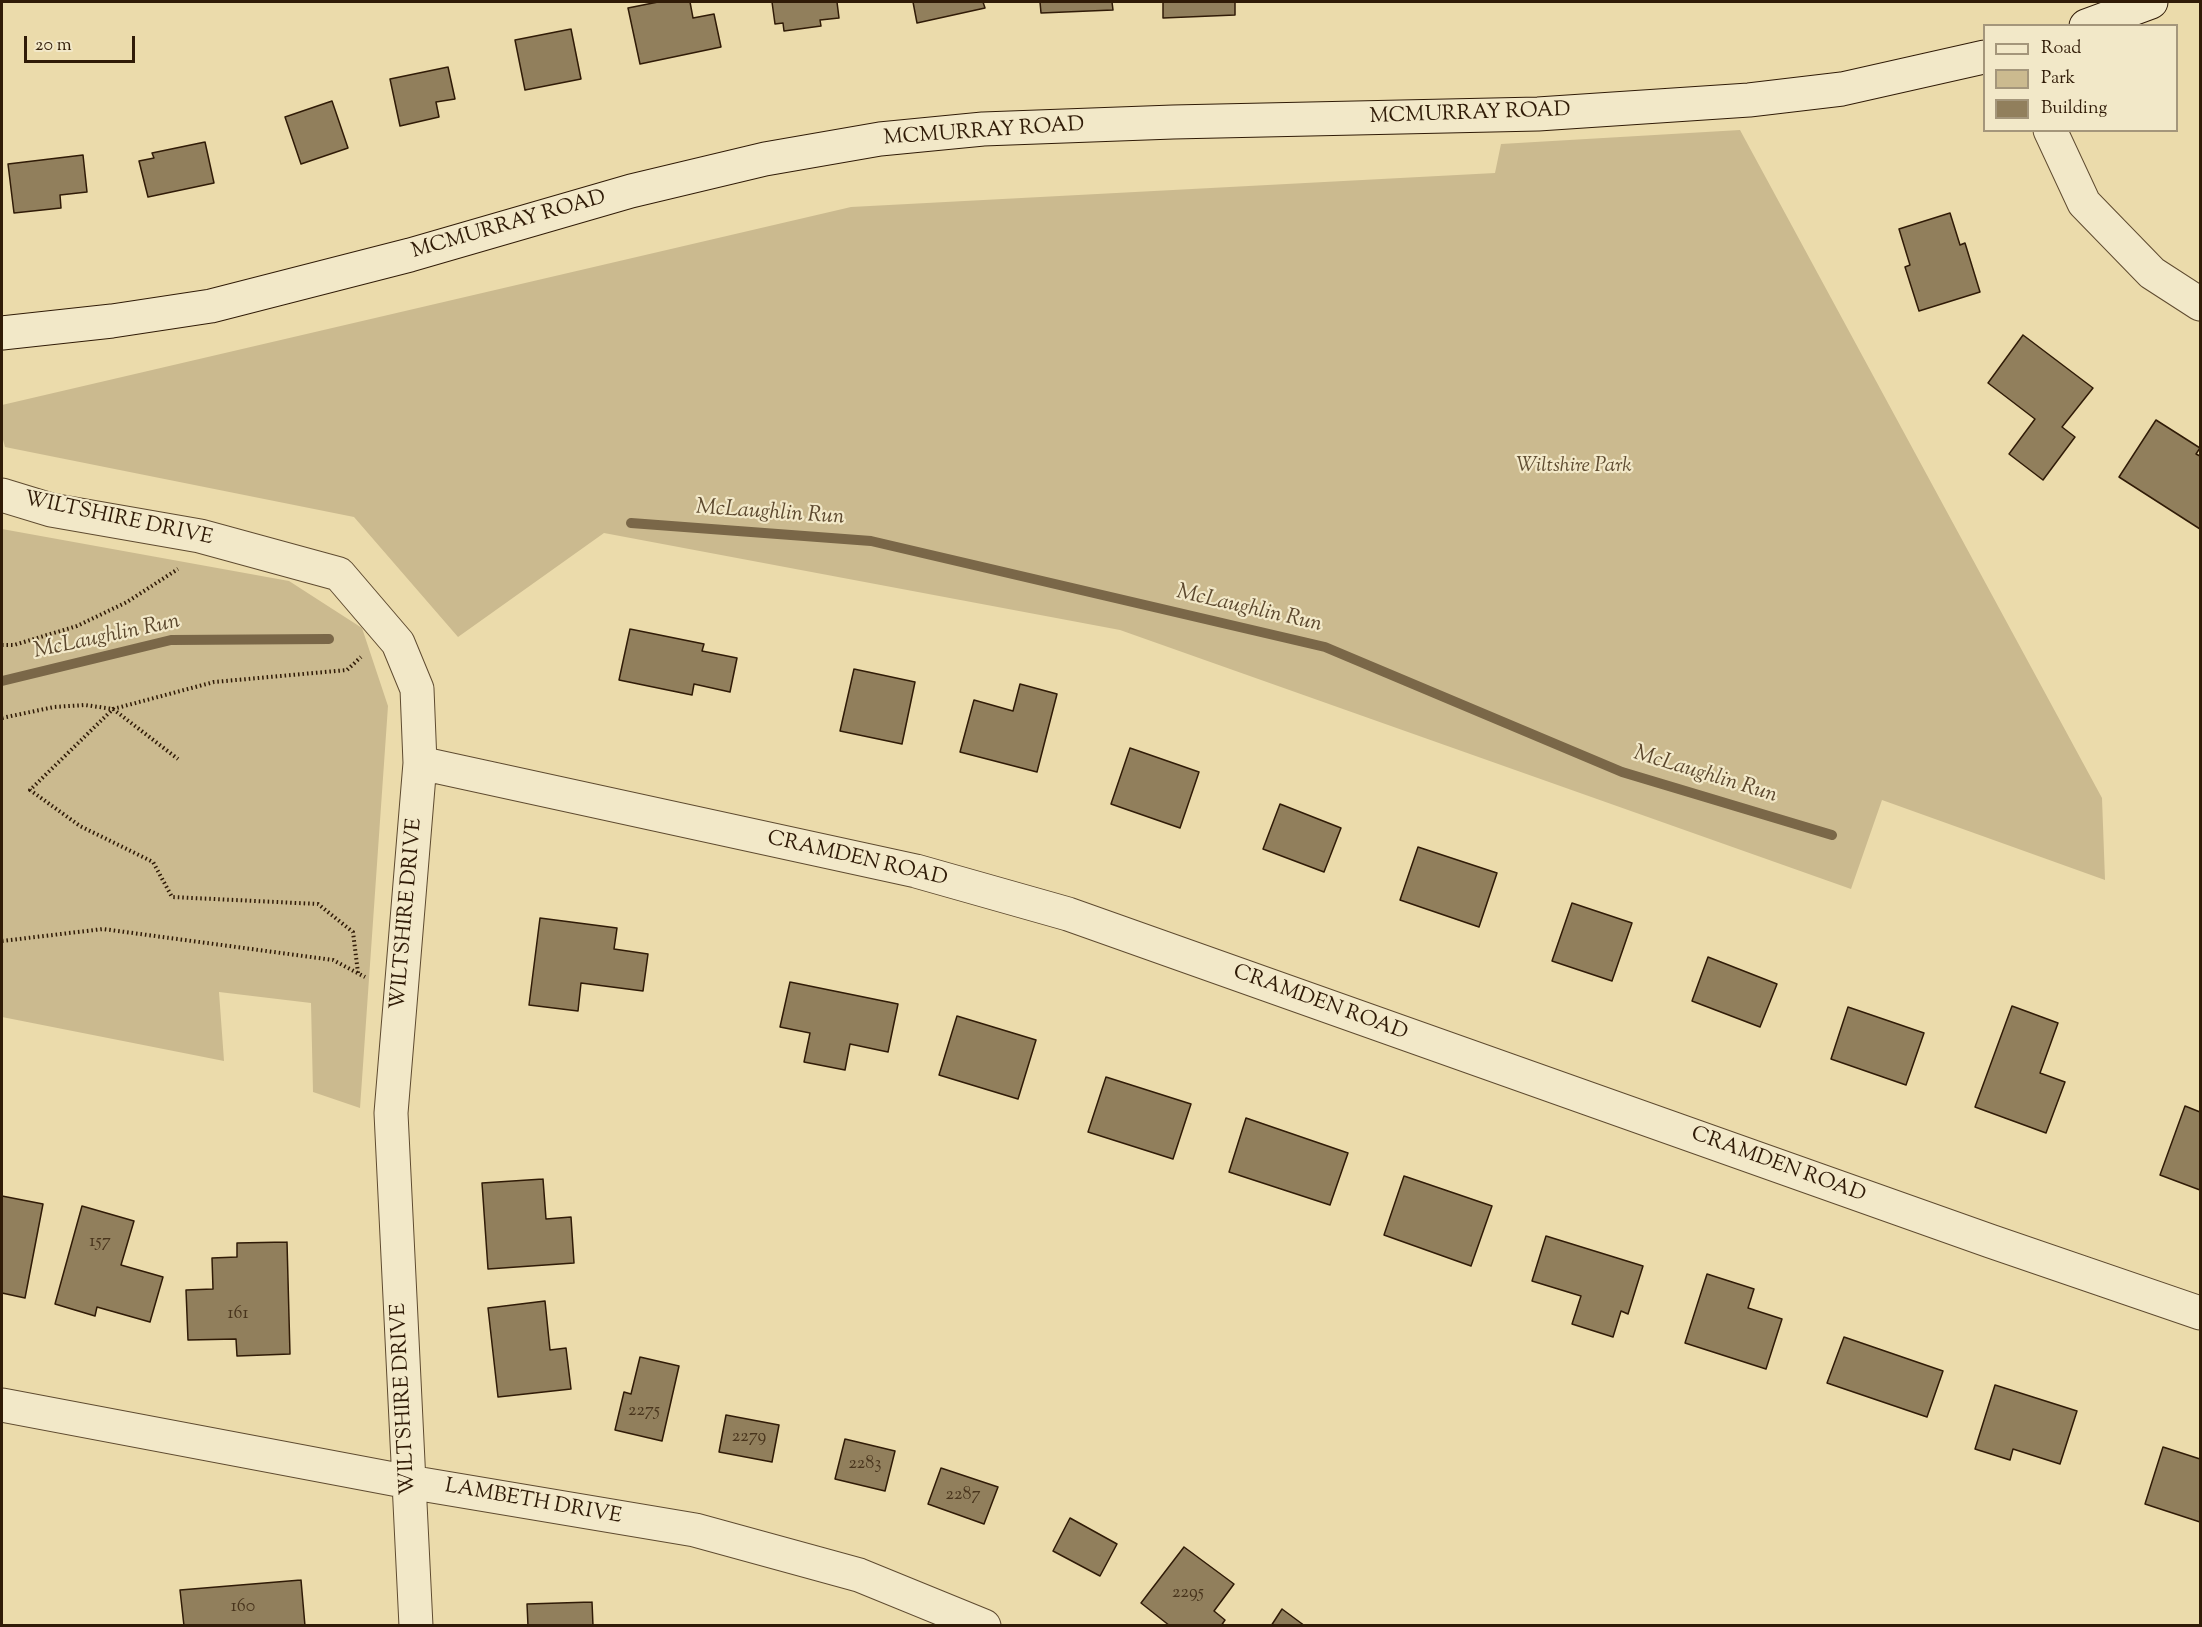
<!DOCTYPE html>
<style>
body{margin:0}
#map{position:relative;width:2202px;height:1627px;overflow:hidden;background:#ebdbab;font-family:"Sorts Mill Goudy",serif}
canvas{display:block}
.frame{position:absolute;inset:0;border:3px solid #301b07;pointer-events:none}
.legend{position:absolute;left:1983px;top:24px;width:195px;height:108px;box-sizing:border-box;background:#f2e8c8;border:2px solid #a4967b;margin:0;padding:8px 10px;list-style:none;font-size:18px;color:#301b07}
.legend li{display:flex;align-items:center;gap:12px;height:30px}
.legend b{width:30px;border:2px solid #a4967b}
.scale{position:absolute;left:24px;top:36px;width:111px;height:27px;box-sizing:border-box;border:3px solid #301b07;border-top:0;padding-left:8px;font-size:18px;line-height:21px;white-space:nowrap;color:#301b07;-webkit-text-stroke:4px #f2e8c8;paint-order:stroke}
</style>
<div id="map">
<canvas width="2202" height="1627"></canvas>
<div class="frame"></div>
<ul class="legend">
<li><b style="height:8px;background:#f2e8c8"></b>Road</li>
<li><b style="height:16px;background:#cbba8f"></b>Park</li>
<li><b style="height:16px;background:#917f5c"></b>Building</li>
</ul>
<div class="scale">20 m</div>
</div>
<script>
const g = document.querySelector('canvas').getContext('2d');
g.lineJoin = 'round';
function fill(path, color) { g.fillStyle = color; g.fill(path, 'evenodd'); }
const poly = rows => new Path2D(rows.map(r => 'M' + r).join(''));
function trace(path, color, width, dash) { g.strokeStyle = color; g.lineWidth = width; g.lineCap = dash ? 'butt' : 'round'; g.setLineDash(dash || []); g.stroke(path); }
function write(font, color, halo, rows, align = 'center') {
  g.font = font + ' "Sorts Mill Goudy",serif'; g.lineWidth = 4.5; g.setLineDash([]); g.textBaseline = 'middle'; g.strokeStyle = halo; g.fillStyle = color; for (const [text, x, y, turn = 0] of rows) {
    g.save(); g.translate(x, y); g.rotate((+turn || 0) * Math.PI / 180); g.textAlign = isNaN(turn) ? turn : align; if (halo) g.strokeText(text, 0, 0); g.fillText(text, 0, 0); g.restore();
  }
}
fill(poly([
 [1740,130,2102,798,2105,880,1882,800,1851,889,1120,630,604,533,458,637,354,517,5,447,2,436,2,405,851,207,1495,173,1501,144],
 [2,529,289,581,362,628,388,706,360,1108,313,1092,311,1003,219,992,224,1061,2,1017]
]), '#cbba8f');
trace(poly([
 [631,523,871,541,1325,647,1622,772,1832,835],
 [2,681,171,640,329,639]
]), '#7a6748', 10);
const building = poly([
 [658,2,690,2,693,18,714,14,721,47,640,64,628,8,658,2],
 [772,2,837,2,839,18,820,20,821,26,784,31,783,23,775,24,772,2],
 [913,2,983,2,985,8,917,23,913,2],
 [1040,2,1112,2,1113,10,1041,13,1040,2],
 [1163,2,1235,2,1235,15,1163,18,1163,2],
 [571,29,581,79,525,90,515,40,571,29],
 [448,67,455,99,436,102,439,117,400,126,390,79,448,67],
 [332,101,348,148,301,164,285,117,332,101],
 [205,142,214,183,148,197,139,161,154,158,152,153,205,142],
 [83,155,87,192,60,195,61,208,14,213,8,164,83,155],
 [1950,213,1960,245,1965,243,1980,292,1919,311,1905,267,1910,265,1899,229,1950,213],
 [2023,335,2093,388,2062,427,2075,437,2043,480,2009,454,2035,419,1988,383,2023,335],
 [2156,420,2200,448,2196,454,2200,456,2200,529,2119,477,2156,420],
 [630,629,704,644,702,651,737,658,730,692,694,684,692,695,619,680,630,629],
 [854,669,915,682,902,744,840,731,854,669],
 [1020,684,1057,694,1037,772,960,752,974,700,1013,711,1020,684],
 [1130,748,1199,772,1180,828,1111,804,1130,748],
 [1280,804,1341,828,1324,872,1263,849,1280,804],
 [1418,847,1497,873,1479,927,1400,900,1418,847],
 [1572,903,1632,923,1612,981,1552,961,1572,903],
 [540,918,617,928,614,949,648,954,643,991,581,983,578,1011,529,1005,540,918],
 [1708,957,1777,984,1760,1027,1692,1001,1708,957],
 [790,982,898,1004,888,1052,850,1044,845,1070,804,1062,810,1033,780,1027,790,982],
 [2012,1006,2058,1023,2040,1073,2065,1082,2046,1133,1975,1107,2012,1006],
 [1848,1007,1924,1033,1906,1085,1831,1059,1848,1007],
 [957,1016,1036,1040,1018,1099,939,1075,957,1016],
 [1106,1077,1191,1104,1173,1159,1088,1132,1106,1077],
 [2185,1106,2200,1112,2200,1190,2160,1175,2185,1106],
 [1246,1118,1348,1153,1330,1205,1229,1172,1246,1118],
 [1404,1176,1492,1206,1471,1266,1384,1235,1404,1176],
 [543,1179,546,1219,571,1217,574,1263,488,1269,482,1183,543,1179],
 [2,1196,43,1204,25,1298,2,1293,2,1196],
 [82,1206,134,1221,121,1265,163,1277,150,1322,97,1307,95,1316,55,1304,82,1206],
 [1546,1236,1643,1266,1628,1314,1621,1311,1613,1337,1572,1324,1581,1296,1532,1281,1546,1236],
 [287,1242,290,1354,237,1356,236,1339,188,1340,186,1290,213,1289,212,1258,237,1257,237,1243,287,1242],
 [1707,1274,1754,1289,1748,1308,1782,1319,1766,1369,1685,1343,1707,1274],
 [545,1301,550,1350,566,1348,571,1389,498,1397,488,1308,545,1301],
 [1844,1337,1943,1371,1927,1417,1827,1383,1844,1337],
 [640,1357,679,1366,662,1441,615,1430,624,1392,631,1394,640,1357],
 [1995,1385,2077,1411,2060,1464,2013,1449,2010,1460,1975,1449,1995,1385],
 [726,1415,779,1425,772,1462,719,1452,726,1415],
 [845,1439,895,1451,885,1491,835,1479,845,1439],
 [2163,1447,2200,1459,2200,1522,2145,1504,2163,1447],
 [941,1468,998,1487,984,1524,928,1504,941,1468],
 [1070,1518,1117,1544,1100,1576,1053,1551,1070,1518],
 [1184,1547,1234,1584,1214,1611,1225,1620,1221,1626,1170,1626,1141,1603,1184,1547],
 [301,1580,305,1626,184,1626,180,1590,301,1580],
 [592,1602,593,1626,528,1626,527,1604,592,1602],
 [1282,1609,1305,1626,1271,1626,1282,1609]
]);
fill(building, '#917f5c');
trace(building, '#301b07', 1.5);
const minor = poly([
 [2050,130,2084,203,2152,273,2200,304],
 [2,495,51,510,200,536,339,574,398,643,417,689,420,763,391,1113,416,1626],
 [420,763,916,871,1068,914,1990,1241,2200,1313],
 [2,1405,409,1482,695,1530,859,1575,984,1626]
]);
const secondary = poly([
 [2086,26,2151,2],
 [2,333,112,321,211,306,410,255,631,191,765,159,880,139,983,129,1173,122,1538,114,1749,100,1842,89,1984,57]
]);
trace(minor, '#5f4b30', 35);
trace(secondary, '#301b07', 35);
trace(poly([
 [2,645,14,645,77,626,127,602,178,569],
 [2,718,54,707,85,705,113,709,178,759],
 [2,941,103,929,333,960,365,977],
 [358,973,353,932,318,904,172,897,153,862,80,826,30,790,113,709,214,682,347,670,361,657]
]), '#301b07', 4, [1.5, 3]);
trace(minor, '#f2e8c8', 33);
trace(secondary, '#f2e8c8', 33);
write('18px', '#48341c', null, [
 ["157",100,1243],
 ["161",238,1315],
 ["2275",644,1412],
 ["2279",749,1438],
 ["2283",865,1465],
 ["2287",963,1496],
 ["2295",1188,1594],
 ["160",243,1608]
]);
write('21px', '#301b07', '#f2e8c8', [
 ["MCMURRAY ROAD",1470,115,-2],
 ["MCMURRAY ROAD",984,133,-4],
 ["MCMURRAY ROAD",509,226,-16],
 ["WILTSHIRE DRIVE",118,520,12],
 ["CRAMDEN ROAD",857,860,13],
 ["WILTSHIRE DRIVE",408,914,-85],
 ["CRAMDEN ROAD",1320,1004,20],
 ["CRAMDEN ROAD",1778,1166,20],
 ["WILTSHIRE DRIVE",405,1399,-93],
 ["LAMBETH DRIVE",533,1503,10]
]);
write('italic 21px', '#5e4b30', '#f2e8c8', [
 ["Wiltshire Park",1574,467]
]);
write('italic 22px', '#5b472d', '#f2e8c8', [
 ["McLaughlin Run",770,514,4],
 ["McLaughlin Run",1249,610,13],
 ["McLaughlin Run",107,638,-12],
 ["McLaughlin Run",1705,776,17]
]);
</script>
